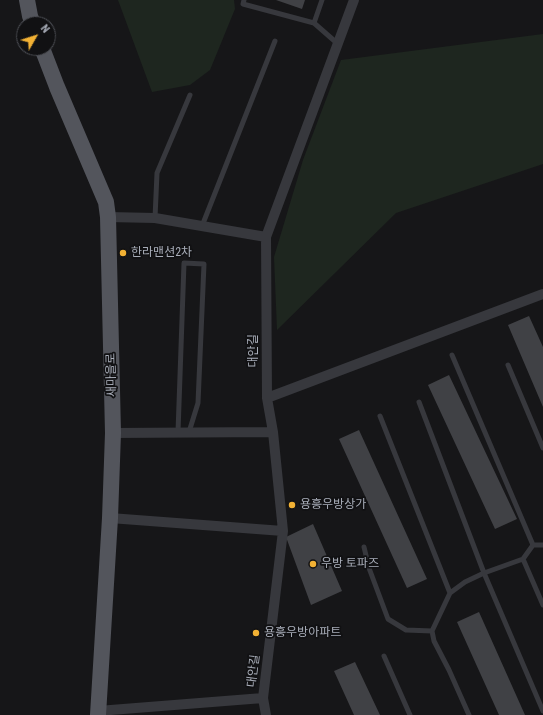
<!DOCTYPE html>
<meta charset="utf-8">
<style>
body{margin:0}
#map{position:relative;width:543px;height:715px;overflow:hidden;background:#161618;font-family:"Roboto Condensed",sans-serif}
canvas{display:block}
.north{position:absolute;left:16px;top:16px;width:40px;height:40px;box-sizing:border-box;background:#111113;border:1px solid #4d4f55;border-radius:50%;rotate:51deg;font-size:11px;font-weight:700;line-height:16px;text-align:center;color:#a8adb8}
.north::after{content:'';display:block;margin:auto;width:14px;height:18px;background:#f2b134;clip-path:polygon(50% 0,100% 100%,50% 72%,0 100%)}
</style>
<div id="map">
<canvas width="543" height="715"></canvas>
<div class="north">N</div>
</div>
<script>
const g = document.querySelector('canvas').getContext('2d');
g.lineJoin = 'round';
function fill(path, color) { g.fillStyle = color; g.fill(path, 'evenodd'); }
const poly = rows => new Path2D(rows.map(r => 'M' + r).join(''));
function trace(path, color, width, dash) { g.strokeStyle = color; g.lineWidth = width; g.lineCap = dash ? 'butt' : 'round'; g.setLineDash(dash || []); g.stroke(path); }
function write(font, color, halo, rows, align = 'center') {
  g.font = font + ' "Roboto Condensed","Noto Sans KR",sans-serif'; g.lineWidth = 3.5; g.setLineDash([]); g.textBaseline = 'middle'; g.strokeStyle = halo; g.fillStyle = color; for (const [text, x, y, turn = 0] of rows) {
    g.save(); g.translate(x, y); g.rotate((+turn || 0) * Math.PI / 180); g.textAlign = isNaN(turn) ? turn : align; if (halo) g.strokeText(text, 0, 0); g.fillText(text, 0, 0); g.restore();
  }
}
fill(poly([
 [118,0,234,0,235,9,210,70,190,85,152,92],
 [543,34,543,164,396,213,277,330,274,257,303,160,341,60]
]), '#1e261f');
fill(poly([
 [276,0,305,0,302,9],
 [529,316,543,347,543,407,508,325],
 [449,375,517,519,495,529,428,385],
 [359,430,427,579,407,588,339,439],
 [313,524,342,591,311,605,286,537],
 [479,612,525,715,499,715,457,622],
 [355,662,380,715,354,715,334,671]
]), '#404145');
trace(poly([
 [244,0,243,4,314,23,338,44],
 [314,23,322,0],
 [155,218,157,173,190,95],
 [202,226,275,41],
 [452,355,533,545],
 [508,365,543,448],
 [419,402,484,573,543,711],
 [380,416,450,593],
 [178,432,184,263,204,264,198,403,189,432],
 [364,547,369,568,388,619,406,630,432,631,434,641,449,670,469,715],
 [523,559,543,605],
 [432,631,450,593,465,582,484,573,523,559,533,545,543,545],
 [384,656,410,715]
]), '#37383d', 5);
trace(poly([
 [108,217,155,218,266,237],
 [267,398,543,294],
 [113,433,273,432],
 [110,518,283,531],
 [98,711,263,698],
 [266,715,263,698,283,531,273,432,267,398,266,237,354,0]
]), '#37383d', 10);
trace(poly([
 [27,0,30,16,33,24],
 [42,48,57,87,106,202,108,217,113,433,110,518,98,715]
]), '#53555c', 16);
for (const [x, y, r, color] of [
 [123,253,4,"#f2b134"],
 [292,505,4,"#f2b134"],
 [313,564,4,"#f2b134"],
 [256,633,4,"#f2b134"]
]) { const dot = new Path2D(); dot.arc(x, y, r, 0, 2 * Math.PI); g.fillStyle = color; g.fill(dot); trace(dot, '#111113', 1.5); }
write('12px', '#a8adb8', '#111113', [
 ["한라맨션2차",131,253],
 ["용흥우방상가",300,505],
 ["우방 토파즈",321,564],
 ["용흥우방아파트",264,633]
], 'left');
write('12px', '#a8adb8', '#111113', [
 ["대안길",254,351,-90],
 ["새마을로",112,375,-91],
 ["대안길",254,671,-83]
]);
</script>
